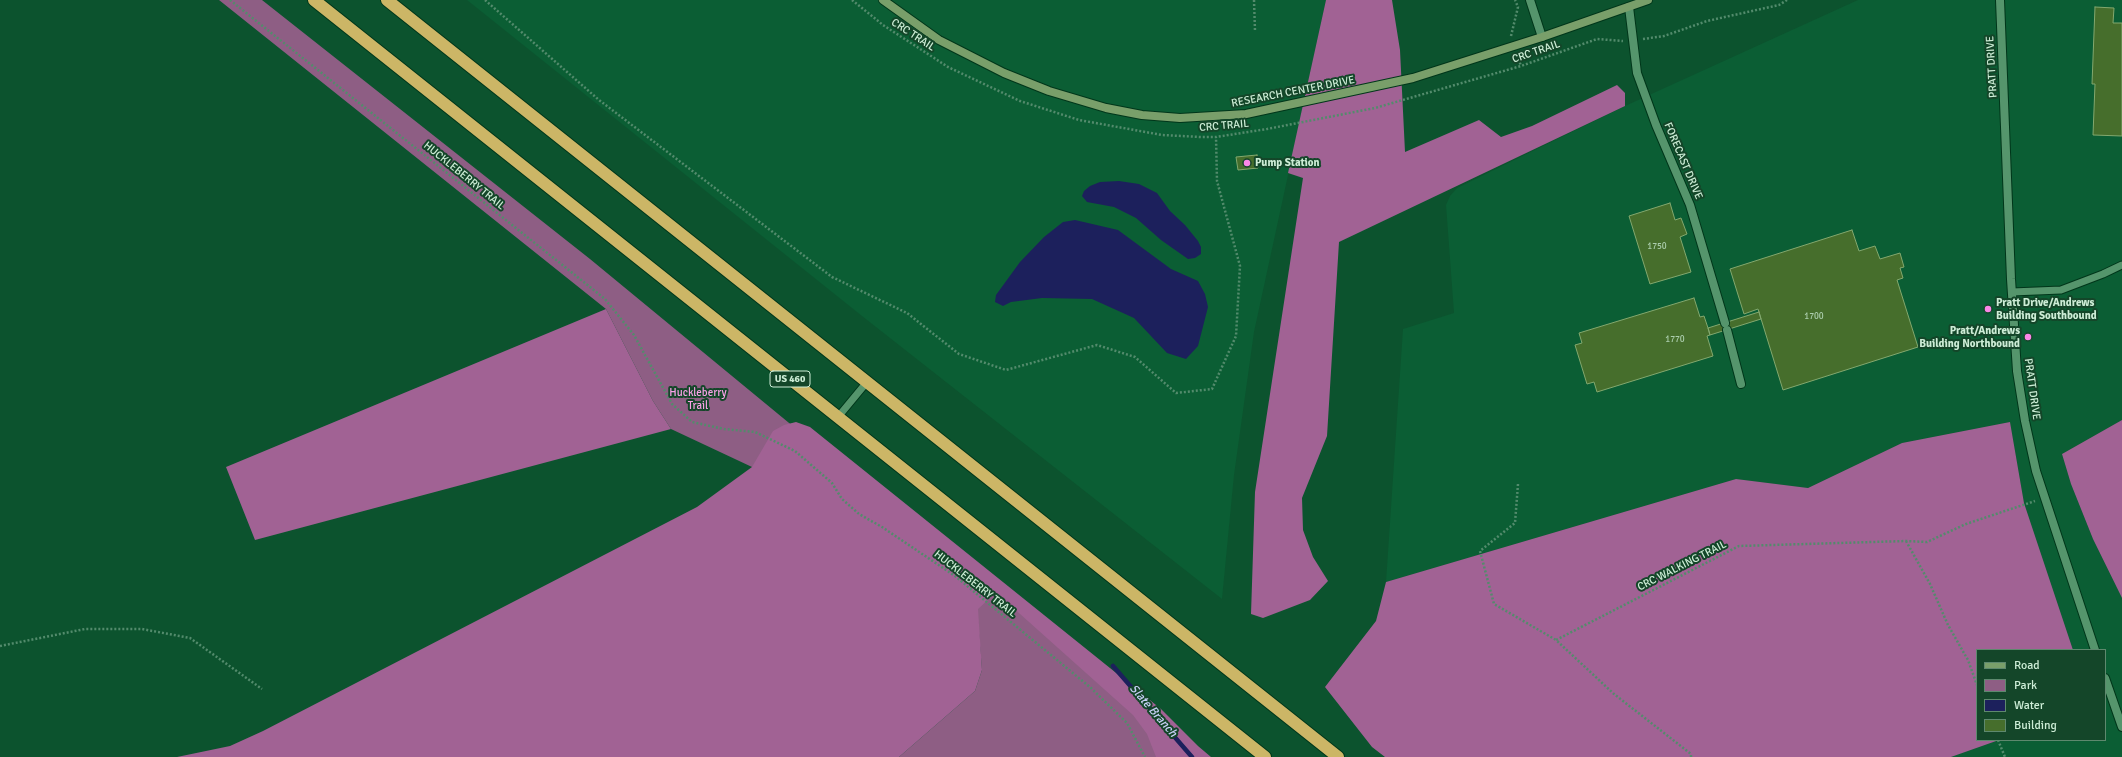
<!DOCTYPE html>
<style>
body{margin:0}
#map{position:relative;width:2122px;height:757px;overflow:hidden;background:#0c532e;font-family:Signika,sans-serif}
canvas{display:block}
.legend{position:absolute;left:1976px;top:649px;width:130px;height:92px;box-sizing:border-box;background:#144629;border:1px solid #5e896e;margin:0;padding:5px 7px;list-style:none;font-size:12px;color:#cdedd6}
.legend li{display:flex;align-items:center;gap:8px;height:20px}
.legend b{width:20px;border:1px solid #5e896e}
</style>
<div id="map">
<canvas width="2122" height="757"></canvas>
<ul class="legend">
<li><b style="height:5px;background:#799f6a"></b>Road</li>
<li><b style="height:11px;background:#8e5e84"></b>Park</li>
<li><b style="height:11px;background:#1c205c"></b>Water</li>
<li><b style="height:11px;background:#466e2c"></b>Building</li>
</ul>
</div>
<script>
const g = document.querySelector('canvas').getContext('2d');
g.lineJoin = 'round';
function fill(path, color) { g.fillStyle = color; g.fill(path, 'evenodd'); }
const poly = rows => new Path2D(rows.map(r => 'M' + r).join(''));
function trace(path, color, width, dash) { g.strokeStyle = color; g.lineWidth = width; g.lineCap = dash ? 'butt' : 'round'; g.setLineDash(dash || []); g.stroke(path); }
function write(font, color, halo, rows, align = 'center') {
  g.font = font + ' Signika,sans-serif'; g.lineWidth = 4; g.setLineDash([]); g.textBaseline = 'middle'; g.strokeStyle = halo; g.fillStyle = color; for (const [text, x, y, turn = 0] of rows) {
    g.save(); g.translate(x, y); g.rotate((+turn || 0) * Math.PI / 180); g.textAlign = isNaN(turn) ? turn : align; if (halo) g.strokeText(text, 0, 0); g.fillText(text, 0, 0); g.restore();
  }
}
fill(poly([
 [467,0,1326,0,1254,332,1234,475,1222,599,862,316],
 [1858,0,2122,0,2122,420,2062,454,2071,484,2093,539,2122,598,2122,757,1951,757,1999,740,2105,740,2105,650,2073,650,2024,503,2010,422,1902,443,1808,488,1736,479,1386,582,1403,329,1454,313,1446,205,1450,196,1457,188,1625,106]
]), '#0b5e34');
fill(poly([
 [219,0,262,0,590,259,1010,605,1134,702,1166,757,899,757,975,691,982,670,977,609,752,467,671,429,653,401,606,309]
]), '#8e5e84');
fill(poly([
 [1326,0,1392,0,1400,50,1405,152,1479,120,1501,137,1532,126,1617,85,1625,93,1625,106,1339,242,1327,436,1302,498,1303,530,1313,557,1328,581,1310,600,1263,618,1251,614,1255,492,1303,178,1288,173],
 [606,309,653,401,671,429,255,540,226,467],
 [2122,420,2122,598,2093,539,2071,484,2062,454],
 [796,422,810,427,1161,709,1198,746,1211,757,1156,757,1147,734,1133,715,1010,605,991,597,978,609,982,670,975,691,899,757,177,757,230,746,263,731,697,507,752,467,773,431,784,425],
 [2010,422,2024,503,2073,650,1977,650,1977,740,1999,740,1951,757,1385,757,1372,747,1325,687,1376,621,1386,582,1736,479,1808,488,1902,443]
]), '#a16294');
fill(poly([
 [1119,181,1139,184,1157,193,1170,211,1185,225,1198,241,1201,247,1201,254,1195,258,1188,259,1161,240,1136,218,1114,207,1087,202,1082,196,1084,191,1090,186,1100,182],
 [1075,220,1118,230,1171,269,1198,281,1205,294,1208,307,1198,346,1186,359,1167,353,1134,318,1092,299,1042,298,1011,302,1003,306,995,302,996,295,1020,262,1044,237,1063,222]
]), '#1c205c');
trace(poly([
 [1113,666,1192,757]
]), '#1c205c', 4.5);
const building = poly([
 [2095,7,2114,8,2113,23,2122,23,2122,136,2093,135,2095,84,2092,84,2095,7],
 [1257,155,1258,168,1238,170,1236,157,1257,155],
 [1670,203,1675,220,1681,218,1687,234,1680,237,1691,272,1650,284,1629,216,1670,203],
 [1852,230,1859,251,1875,246,1880,259,1900,253,1904,267,1900,268,1903,278,1897,280,1918,347,1783,390,1758,309,1744,314,1730,269,1852,230],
 [1694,298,1700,317,1704,316,1708,328,1710,335,1707,336,1713,356,1597,392,1594,382,1587,384,1575,345,1582,343,1579,333,1694,298],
 [1759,312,1761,319,1710,335,1708,328,1759,312]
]);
fill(building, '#466e2c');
trace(building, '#83a86e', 1);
const lane = poly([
 [2012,292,2061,290,2103,274,2122,265],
 [838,417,867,382]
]);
const street = poly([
 [1530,0,1542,37],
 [2000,0,2011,279,2017,371,2025,421,2036,471,2095,650],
 [1629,7,1637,73,1656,125,1690,205,1725,323],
 [1727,330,1741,384],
 [2105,678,2122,727]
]);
const secondary = poly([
 [883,0,939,40,1004,73,1049,91,1106,108,1142,115,1180,118,1246,114,1413,78,1542,37,1648,0]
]);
const highway = poly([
 [314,0,1265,757],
 [387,0,1338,757]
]);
trace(lane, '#00361a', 9);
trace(street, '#00361a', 10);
trace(secondary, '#00361a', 10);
trace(highway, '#00361a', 14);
trace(poly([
 [230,0,605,299,634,335,672,404,692,422,724,429,755,432,795,451,832,483,842,499,859,514,882,527,955,576,1091,688,1127,723,1145,757],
 [485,0,599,100,832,277,907,313,959,354,1006,370,1097,345,1135,357,1176,393,1212,389,1236,336,1240,266,1217,181,1216,137],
 [852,0,883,25,948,67,1020,101,1079,120,1162,135,1201,137,1216,137,1267,129,1375,108,1521,66,1597,39,1623,41],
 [1254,0,1255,31],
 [1511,36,1518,7,1515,0],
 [1643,39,1664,36,1707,21,1779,5,1787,0],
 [1517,55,1521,66],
 [1518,484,1515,523,1480,551,1494,604,1556,640],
 [1906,541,1930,584,1948,625,1968,660,1977,685],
 [0,646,85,629,142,629,190,638,262,689],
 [1998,740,2005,757],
 [1691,757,1691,754,1614,694,1556,640,1739,546,1906,541,1927,542,1966,524,2035,501]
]), '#538b6c', 2.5, [2, 2]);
trace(lane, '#55956c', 7);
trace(street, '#55956c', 8);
trace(secondary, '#799f6a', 8);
trace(highway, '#ccb666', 12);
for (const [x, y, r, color] of [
 [1247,163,4,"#fb87e6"],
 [1988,309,4,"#fb87e6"],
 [2028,337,4,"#fb87e6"]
]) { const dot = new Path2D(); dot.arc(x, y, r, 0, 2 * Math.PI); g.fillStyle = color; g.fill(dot); trace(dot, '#144629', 1.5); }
write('9px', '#abcdac', null, [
 ["1750",1657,247],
 ["1700",1814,317],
 ["1770",1675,340]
]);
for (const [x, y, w] of [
 [790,379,40]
]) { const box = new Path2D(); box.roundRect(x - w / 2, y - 8, w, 16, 3); g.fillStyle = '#144629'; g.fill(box); trace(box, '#cdedd6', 1); }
write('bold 10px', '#cdedd6', null, [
 ["US 460",790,379]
]);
write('11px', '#cdedd6', '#144629', [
 ["CRC TRAIL",913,35,33],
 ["CRC TRAIL",1536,52,-19],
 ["PRATT DRIVE",1992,67,-93],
 ["RESEARCH CENTER DRIVE",1293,92,-11],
 ["CRC TRAIL",1224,126,-5],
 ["FORECAST DRIVE",1683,161,67],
 ["HUCKLEBERRY TRAIL",464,176,39],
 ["PRATT DRIVE",2032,389,82],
 ["CRC WALKING TRAIL",1682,566,-27],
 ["HUCKLEBERRY TRAIL",975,584,38]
]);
write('bold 11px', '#cdedd6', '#144629', [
 ["Pump Station",1255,163],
 ["Pratt Drive/Andrews",1996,303],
 ["Building Southbound",1996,316],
 ["Pratt/Andrews",2020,331,"right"],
 ["Building Northbound",2020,344,"right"]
], 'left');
write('11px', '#f9a1e7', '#144629', [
 ["Huckleberry",698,393],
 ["Trail",698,406]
]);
write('italic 12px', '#c8d1f7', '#144629', [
 ["Slate Branch",1153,711,49]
]);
</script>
